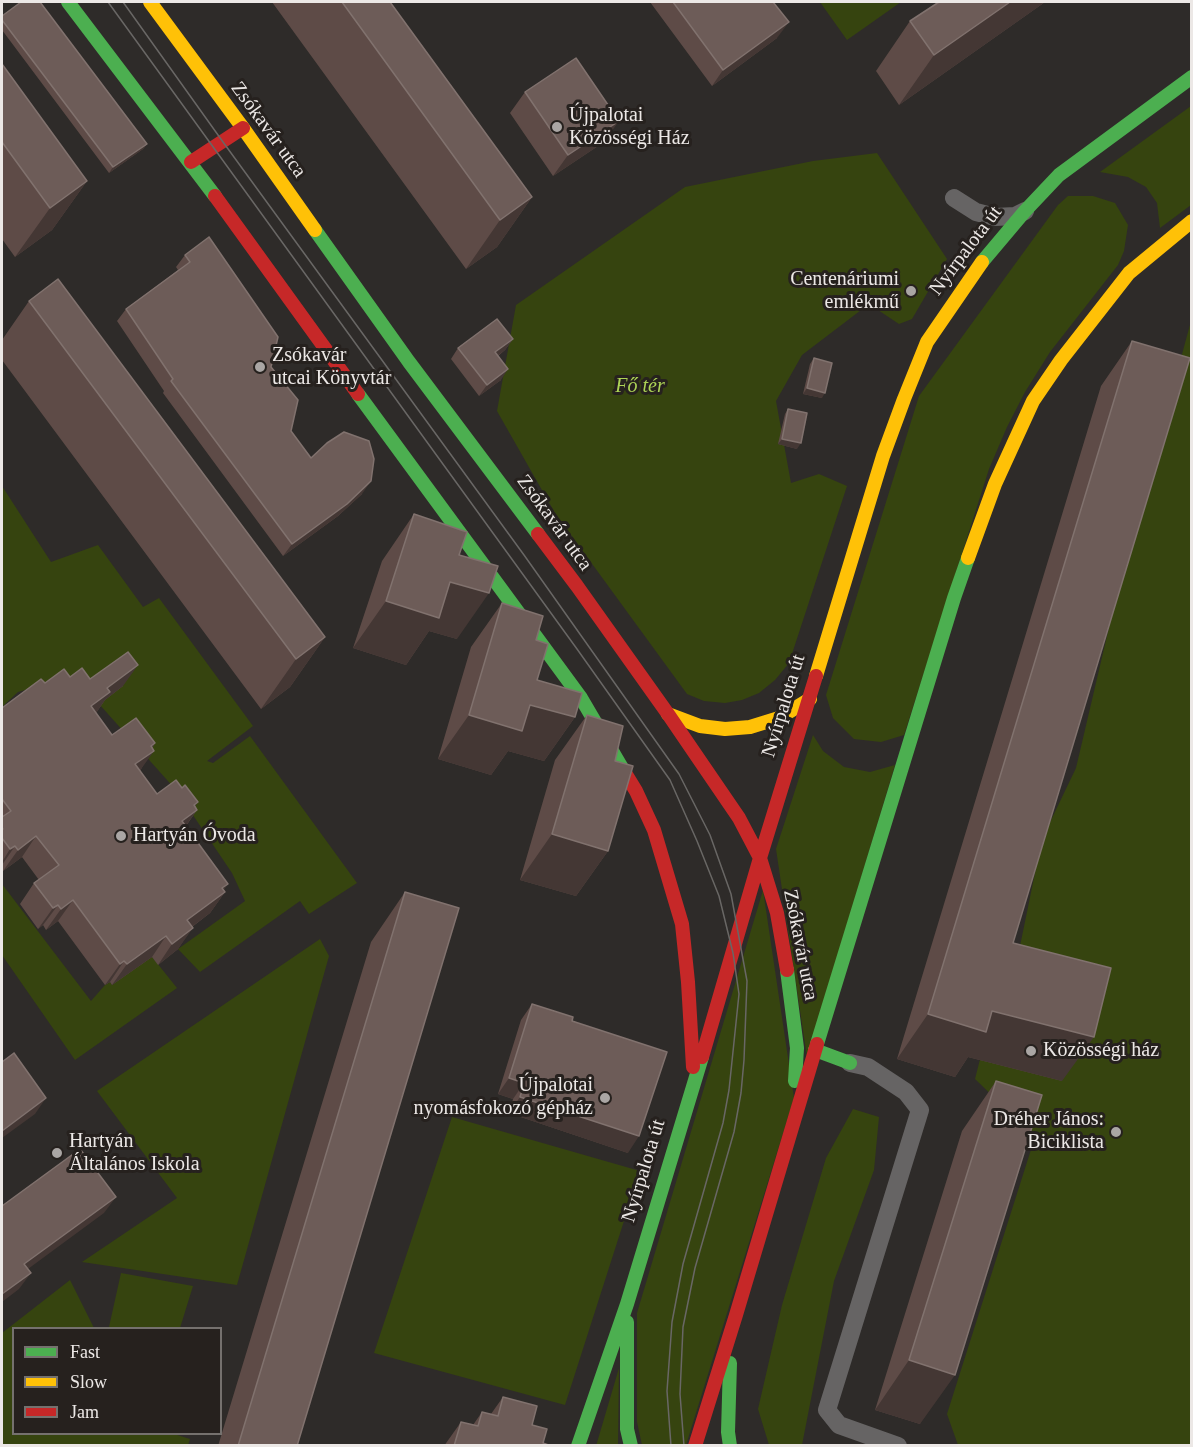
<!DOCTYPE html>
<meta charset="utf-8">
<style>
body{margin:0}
#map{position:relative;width:1193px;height:1447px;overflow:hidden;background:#2e2b29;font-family:Georgia,serif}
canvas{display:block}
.frame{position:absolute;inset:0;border:3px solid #ece8e6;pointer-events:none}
.legend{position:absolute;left:12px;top:1327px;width:210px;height:108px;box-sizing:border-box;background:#26211e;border:2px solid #75716e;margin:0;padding:8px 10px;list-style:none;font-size:18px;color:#ece8e6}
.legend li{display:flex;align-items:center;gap:12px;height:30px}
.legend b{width:30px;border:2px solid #75716e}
</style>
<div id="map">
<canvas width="1193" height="1447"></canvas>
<div class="frame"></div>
<ul class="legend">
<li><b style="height:8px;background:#4caf50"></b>Fast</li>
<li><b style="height:8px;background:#ffc107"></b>Slow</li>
<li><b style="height:8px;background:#c62828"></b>Jam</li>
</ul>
</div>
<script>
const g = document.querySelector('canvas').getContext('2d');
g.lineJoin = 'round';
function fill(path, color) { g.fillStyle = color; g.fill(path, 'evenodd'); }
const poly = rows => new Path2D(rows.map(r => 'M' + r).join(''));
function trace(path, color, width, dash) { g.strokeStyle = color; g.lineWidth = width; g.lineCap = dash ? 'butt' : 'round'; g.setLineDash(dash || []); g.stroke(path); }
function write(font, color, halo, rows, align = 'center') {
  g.font = font + ' Georgia,serif'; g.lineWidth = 6; g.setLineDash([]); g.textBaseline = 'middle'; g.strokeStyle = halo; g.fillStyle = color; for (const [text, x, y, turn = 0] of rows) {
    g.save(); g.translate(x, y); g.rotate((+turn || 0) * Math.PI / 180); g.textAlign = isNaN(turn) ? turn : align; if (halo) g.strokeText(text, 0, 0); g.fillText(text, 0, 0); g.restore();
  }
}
fill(poly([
 [820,2,901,2,847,40],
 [1191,106,1191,205,1160,228,1157,203,1146,187,1128,177,1100,172],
 [877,153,947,259,912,319,899,324,869,304,802,355,776,401,791,483,819,474,847,486,789,663,775,680,759,693,742,700,725,703,704,701,687,694,555,513,497,411,516,305,685,187,813,161],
 [1068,196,1093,196,1115,203,1128,225,1124,251,1118,265,1050,352,1025,392,1007,427,989,469,904,735,881,742,854,739,833,718,826,695,919,396,1058,205],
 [1191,321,1191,1445,958,1445,947,1414,1035,1137,975,1079,993,1008,1020,946,1042,839,1076,768,1115,602],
 [2,486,51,562,98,545,143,607,159,598,253,726,207,761,213,763,250,736,357,883,309,914,300,901,200,972,178,949,245,901,232,873,176,790,74,676,18,692,2,707],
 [813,735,823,751,844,767,870,772,895,765,807,1057,776,849],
 [2,884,91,1001,105,985,110,982,112,985,149,953,177,988,75,1060,2,955],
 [763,890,794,1098,686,1445,642,1445,637,1422,637,1313],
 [320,939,329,956,237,1285,82,1262,177,1198,97,1091],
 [853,1109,879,1117,874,1170,834,1281,802,1445,769,1445,758,1409,782,1305,826,1158],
 [452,1117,640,1171,565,1405,374,1353],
 [121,1273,193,1286,180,1328,110,1328,109,1327],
 [70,1280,94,1328,14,1328,14,1434,174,1434,190,1439,188,1445,2,1445,2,1333],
 [619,1368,618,1445,596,1446]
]), '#36440f');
trace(poly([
 [954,198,976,212,995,217,1015,216,1025,211],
 [850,1063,868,1067,906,1092,920,1110,827,1410,839,1425,898,1446]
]), '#666464', 18);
trace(poly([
 [68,2,215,196],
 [315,230,409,362,538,534],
 [982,262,1025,211,1059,175,1192,77],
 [358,394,581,698,625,773],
 [787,970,797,1048,795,1081],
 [817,1044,954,598,968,558],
 [815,1050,850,1063],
 [627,1322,627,1429,631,1446],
 [730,1363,728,1432,730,1446],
 [578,1446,627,1304,702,1057]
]), '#4caf50', 14);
trace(poly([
 [150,2,243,128,315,230],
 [968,558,995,484,1033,401,1061,360,1129,273,1192,221],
 [816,676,883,456,904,399,927,342,982,262],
 [668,714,700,726,725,729,750,727,779,718,810,699]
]), '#ffc107', 14);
trace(poly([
 [191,162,243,128],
 [215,196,358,394],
 [538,534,577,586,668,714,739,818,760,858,777,913,787,970],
 [625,773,636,791,654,830,682,924,688,982,693,1067],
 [702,1057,760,858,816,676],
 [695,1446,736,1315,817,1044]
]), '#c62828', 14);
trace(poly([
 [108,2,577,649,670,780,697,841,719,896,733,953,739,994,729,1090,723,1123,683,1264,672,1322,667,1391,671,1446],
 [123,2,223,142,524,555,679,774,710,835,731,894,747,981,744,1060,741,1093,734,1132,695,1268,683,1327,680,1394,684,1446]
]), '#696765', 1.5);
fill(poly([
 [272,2,390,2,532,197,497,247,466,269],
 [650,2,773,2,777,38,712,86],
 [1045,2,899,105,876,71,910,21],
 [2,16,147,144,143,149,109,173,2,30],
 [2,64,87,181,52,230,15,257,2,239],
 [525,92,604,142,553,176,510,113],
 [185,255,271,367,291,431,311,458,362,494,338,516,283,556,163,393,164,391,117,321,126,309,178,270,176,267],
 [29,301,325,637,290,687,261,709,2,360,2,340],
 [513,339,505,350,498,356,501,380,479,396,451,359,458,348],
 [1132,341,1013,943,1062,1081,968,1057,955,1077,897,1059,1101,386],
 [814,358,822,398,803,394,810,364],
 [788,409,797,449,778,444,785,414],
 [414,514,459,555,457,639,429,631,406,665,353,648,382,561],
 [502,603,536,640,537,680,575,717,544,761,508,751,491,775,438,759,471,647],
 [70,677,90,679,123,686,105,700,96,713,112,735,155,743,140,771,157,794,195,806,197,810,186,826,225,892,210,913,192,927,178,949,158,965,152,957,112,985,110,982,105,985,58,921,46,930,43,925,38,929,20,904,34,883,39,880,22,857,3,871,2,869,2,708,45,683],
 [587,715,615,761,608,851,576,896,520,880,555,760],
 [405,892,297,1446,218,1446,371,942],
 [532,1004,572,1021,628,1153,509,1113,513,1099,498,1094,521,1020],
 [996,1081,920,1424,875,1410,962,1131],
 [503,1397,543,1443,551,1446,444,1446,461,1422,473,1425,482,1412,491,1414]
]), '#5e4b47');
fill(poly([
 [1010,2,1045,2,899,105,934,55],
 [789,22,777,38,712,86,723,70],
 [619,121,604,142,553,176,568,155],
 [147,144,143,149,109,173,113,167],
 [87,181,52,230,15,257,50,208],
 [532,197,497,247,466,269,500,220],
 [513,339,505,350,488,363,495,352],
 [508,369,501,380,479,396,487,385],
 [807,388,825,393,822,398,803,394],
 [782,439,801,443,797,449,778,444],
 [371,481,362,494,338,516,283,556,292,544],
 [450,582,489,593,457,639,429,631,406,665,353,648,386,601],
 [325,637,290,687,261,709,296,659],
 [138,665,123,686,105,700,96,713,91,706,107,688],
 [530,705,575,717,544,761,508,751,491,775,438,759,469,715],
 [155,743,146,757,154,751,139,772,135,764,151,746],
 [198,802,188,817,197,810,182,831,167,842,194,805],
 [552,834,608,851,576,896,520,880],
 [36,836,22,857,3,871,18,850],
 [15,846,2,865,2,862,10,849],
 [228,884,219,897,225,892,210,913,173,941,187,920],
 [73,900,58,921,46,930,61,909],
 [58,905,43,925,38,929,53,908],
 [193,928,178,949,158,965,172,944],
 [166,936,152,957,112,985,127,964],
 [124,961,110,982,105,985,120,964],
 [992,1011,1094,1037,1062,1081,968,1057,955,1077,897,1059,928,1014],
 [509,1078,524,1083,513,1099,498,1094],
 [520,1097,639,1136,628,1153,509,1113],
 [46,1098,35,1114,2,1138,2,1131],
 [116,1197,104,1213,13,1280,24,1264],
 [31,1273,19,1289,2,1302,2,1294],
 [909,1360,955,1375,920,1424,875,1410]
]), '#443734');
const building = poly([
 [21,2,40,2,147,144,113,167,2,20,2,16,21,2],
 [342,2,390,2,532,197,500,220,342,2],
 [673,2,773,2,789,22,723,70,673,2],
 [939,2,1010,2,934,55,910,21,939,2],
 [576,58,619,121,568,155,525,92,576,58],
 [2,64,87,181,50,208,2,142,2,64],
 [209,237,278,337,271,367,298,400,291,431,311,458,327,443,344,432,369,441,374,459,371,481,347,504,292,544,171,381,173,379,126,309,190,262,185,255,209,237],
 [58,279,325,637,296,659,29,301,58,279],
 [497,319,513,339,495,352,508,369,487,385,458,348,497,319],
 [1132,341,1190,358,1013,943,1111,968,1094,1037,992,1011,986,1032,928,1014,1132,341],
 [814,358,832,363,825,393,807,388,814,358],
 [788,409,807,413,801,443,782,439,788,409],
 [414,514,467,532,459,555,498,566,489,593,450,582,439,618,386,601,414,514],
 [502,603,543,616,536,640,548,644,537,680,582,693,575,717,530,705,522,731,469,715,502,603],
 [128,652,138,665,107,688,110,692,91,706,112,735,136,718,155,743,151,746,154,751,135,764,157,794,176,780,182,788,185,785,198,802,194,805,197,810,182,821,228,884,222,888,225,892,187,920,193,928,172,944,166,936,127,964,124,961,120,964,73,900,61,909,58,905,53,908,34,883,59,865,36,836,18,850,15,846,10,849,2,838,2,830,3,829,2,827,2,817,11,811,2,799,2,708,41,679,45,683,64,669,70,677,82,668,90,679,128,652],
 [587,715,623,726,615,761,633,766,608,851,552,834,587,715],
 [405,892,459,908,297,1446,238,1446,405,892],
 [532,1004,573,1017,572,1021,667,1052,639,1136,520,1097,524,1083,509,1078,532,1004],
 [14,1053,46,1098,2,1131,2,1062,14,1053],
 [996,1081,1042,1095,955,1375,909,1360,996,1081],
 [80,1149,116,1197,24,1264,31,1273,2,1294,2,1206,80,1149],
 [503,1397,537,1406,532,1425,547,1429,543,1443,551,1446,454,1446,461,1422,478,1426,482,1412,498,1416,503,1397]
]);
fill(building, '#6d5c58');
trace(building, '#81726e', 1.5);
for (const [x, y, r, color] of [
 [557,127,6,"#aaa6a4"],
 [911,291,6,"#aaa6a4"],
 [260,367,6,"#aaa6a4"],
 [121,836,6,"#aaa6a4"],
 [1031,1051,6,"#aaa6a4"],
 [605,1098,6,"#aaa6a4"],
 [1116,1132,6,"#aaa6a4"],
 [57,1153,6,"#aaa6a4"]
]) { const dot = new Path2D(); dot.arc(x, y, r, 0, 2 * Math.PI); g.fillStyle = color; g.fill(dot); trace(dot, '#26211e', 2); }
write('20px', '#ece8e6', '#26211e', [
 ["Újpalotai",569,116],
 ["Közösségi Ház",569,139],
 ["Centenáriumi",899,280,"right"],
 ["emlékmű",899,303,"right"],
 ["Zsókavár",272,356],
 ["utcai Könyvtár",272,379],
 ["Hartyán Óvoda",133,836],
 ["Közösségi ház",1043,1051],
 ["Újpalotai",593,1086,"right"],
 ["nyomásfokozó gépház",593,1109,"right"],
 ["Dréher János:",1104,1120,"right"],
 ["Biciklista",1104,1143,"right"],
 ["Hartyán",69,1142],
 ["Általános Iskola",69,1165]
], 'left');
write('20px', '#ece8e6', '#26211e', [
 ["Zsókavár utca",268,130,54],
 ["Nyírpalota út",966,251,-53],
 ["Zsókavár utca",554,523,54],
 ["Nyírpalota út",784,706,-73],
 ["Zsókavár utca",800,945,79],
 ["Nyírpalota út",644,1171,-73]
]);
write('italic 20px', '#add456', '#26211e', [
 ["Fő tér",640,387]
]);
</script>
